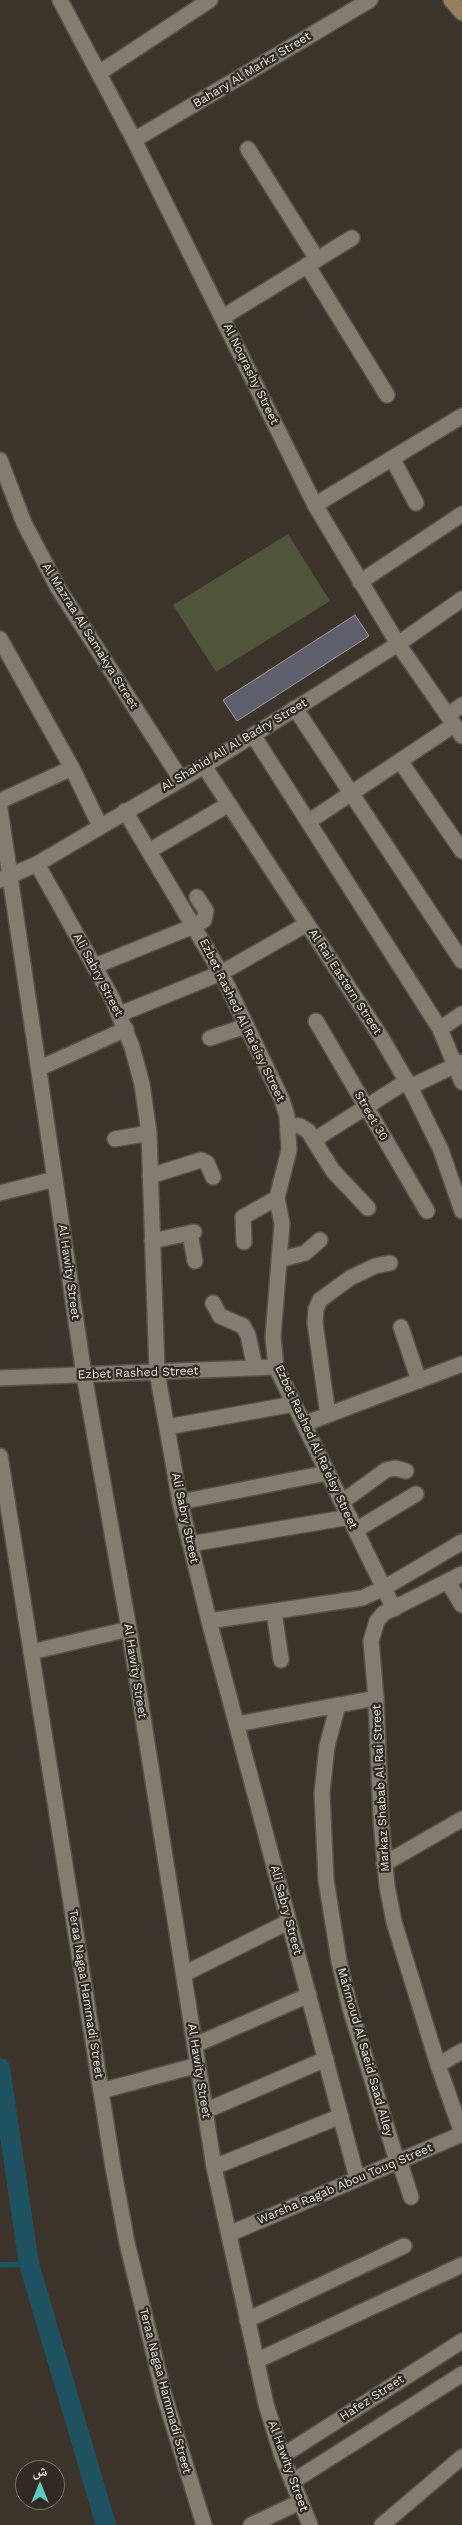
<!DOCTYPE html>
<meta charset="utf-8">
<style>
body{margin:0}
#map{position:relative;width:462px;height:2525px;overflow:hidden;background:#3c342b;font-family:"Work Sans","Noto Naskh Arabic",sans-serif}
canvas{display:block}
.north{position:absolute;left:15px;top:2460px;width:50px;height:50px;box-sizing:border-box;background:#322a22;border:1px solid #7c756e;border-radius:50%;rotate:0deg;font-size:14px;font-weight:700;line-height:20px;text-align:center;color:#ebe6e0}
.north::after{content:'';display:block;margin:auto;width:18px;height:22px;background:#59cebf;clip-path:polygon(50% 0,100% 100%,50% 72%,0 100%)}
</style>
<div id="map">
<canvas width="462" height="2525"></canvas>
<div class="north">ش</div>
</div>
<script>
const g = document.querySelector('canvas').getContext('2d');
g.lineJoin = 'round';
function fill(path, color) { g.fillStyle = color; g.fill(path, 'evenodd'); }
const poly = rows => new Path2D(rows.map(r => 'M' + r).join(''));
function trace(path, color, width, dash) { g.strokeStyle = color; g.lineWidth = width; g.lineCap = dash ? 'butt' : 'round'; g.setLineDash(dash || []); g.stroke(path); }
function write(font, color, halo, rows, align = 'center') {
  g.font = font + ' "Work Sans",sans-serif'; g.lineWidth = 4.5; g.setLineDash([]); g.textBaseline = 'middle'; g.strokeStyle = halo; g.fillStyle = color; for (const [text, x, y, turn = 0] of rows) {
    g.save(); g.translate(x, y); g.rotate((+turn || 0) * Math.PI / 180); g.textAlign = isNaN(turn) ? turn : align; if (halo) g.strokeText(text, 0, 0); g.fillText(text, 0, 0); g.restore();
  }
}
fill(poly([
 [288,534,330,601,216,672,173,605]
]), '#505438');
trace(poly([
 [0,2265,29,2264]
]), '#1f5260', 5.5);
trace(poly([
 [0,2068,29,2264,106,2525]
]), '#1f5260', 20);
const building = poly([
 [355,615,369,636,237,721,223,700,355,615]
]);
fill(building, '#5e5f6b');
trace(building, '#9899a6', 1);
const minor = poly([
 [60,0,134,140,315,505,398,644,462,736],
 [99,73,210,0],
 [134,140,370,0],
 [248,149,317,259],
 [307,265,387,395],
 [223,317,352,238],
 [0,460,24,523,58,588,180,778],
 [393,460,416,503],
 [315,505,462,416],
 [360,582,462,514],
 [0,639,72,768,100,826],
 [295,708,462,961],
 [448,715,462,705],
 [253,735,440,1029,462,1082],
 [400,761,462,851],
 [204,766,381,1037,410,1087,441,1150,462,1211],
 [0,801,72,768],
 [0,809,84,1375,129,1629,214,2167,266,2404,282,2456,310,2525],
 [125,811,221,973,282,1100,287,1116,289,1150,277,1198,282,1224,273,1337,276,1367,394,1609],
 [308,822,454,725],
 [149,851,229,804],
 [37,864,112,998,132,1047,142,1084,149,1133,157,1372,180,1502,209,1621,357,2178],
 [0,880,37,864,204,766,398,644,462,599],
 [95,966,194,926,204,920,206,911,197,897],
 [120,1014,221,973,307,924],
 [316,1021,427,1211],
 [440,1029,462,1014],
 [210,1038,246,1026],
 [40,1068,126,1029],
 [410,1087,462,1062],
 [288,1125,300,1126,308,1131,333,1171,368,1208],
 [115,1139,149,1133],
 [314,1140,407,1081],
 [150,1176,201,1160,207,1163,213,1177],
 [0,1193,55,1179],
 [190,1233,195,1261],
 [152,1241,194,1232],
 [244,1242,243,1217,277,1198],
 [279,1260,305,1253,320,1240],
 [213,1303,220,1316,243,1326,248,1335,255,1368],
 [401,1327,419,1381],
 [0,1378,276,1367],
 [328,1415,315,1323,316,1309,320,1300,350,1278,375,1266,390,1263],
 [304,1424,462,1364],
 [167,1427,294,1404],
 [180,1502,327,1473],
 [342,1502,386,1470,395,1468,406,1471],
 [356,1530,416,1494],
 [190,1544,350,1517],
 [448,1582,462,1605],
 [274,1611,281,1660],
 [209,1621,362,1598,384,1588,462,1542],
 [31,1652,129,1629],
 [338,1705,327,1746,322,1793,326,1880,339,1961,350,2008,397,2161],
 [237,1724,376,1698],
 [384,1864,462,1819],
 [184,1974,288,1922],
 [195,2045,309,1995],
 [438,2065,462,2051],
 [101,2091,198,2065],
 [205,2111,326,2059],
 [399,2160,411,2197],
 [214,2167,341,2116],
 [229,2234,462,2134],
 [247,2320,404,2246],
 [256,2361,462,2265],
 [282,2456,462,2341],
 [292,2482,462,2374],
 [251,2525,300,2502],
 [382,2525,462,2457]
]);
const tertiary = poly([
 [0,1456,113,2167,127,2243,164,2395,204,2525],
 [462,1574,384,1613,377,1621,371,1641,376,1698,381,1821,387,1886,394,1922,438,2065,462,2133]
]);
const secondary = poly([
 [451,0,462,13]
]);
trace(minor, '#575149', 18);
trace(tertiary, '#575149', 18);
trace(secondary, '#575149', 18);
trace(minor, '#847b71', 15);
trace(tertiary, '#847b71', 15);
trace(secondary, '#9a7d5d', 15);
write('12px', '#ebe6e0', '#322a22', [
 ["Bahary Al Markz Street",252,70,-31],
 ["Al Noqrashy Street",251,374,64],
 ["Al Mazraa Al Samakya Street",90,636,58],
 ["Al Shahid Ali Al Badry Street",234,745,-31],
 ["Ali Sabry Street",98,975,62],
 ["Al Rai Eastern Street",345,982,57],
 ["Ezbet Rashed Al Ra'eisy Street",242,1020,64],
 ["Street 30",371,1116,60],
 ["Al Hawity Street",69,1272,82],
 ["Ezbet Rashed Street",138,1373,-2],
 ["Ezbet Rashed Al Ra'eisy Street",316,1447,65],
 ["Ali Sabry Street",185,1518,78],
 ["Al Hawity Street",135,1671,81],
 ["Markaz Shabab Al Rai Street",381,1788,-93],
 ["Ali Sabry Street",286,1910,75],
 ["Teraa Nagaa Hammadi Street",86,1994,81],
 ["Mahmoud Al Saeid Saad Alley",365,2052,74],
 ["Al Hawity Street",199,2071,81],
 ["Warsha Ragab Abou Touq Street",345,2184,-23],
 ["Teraa Nagaa Hammadi Street",165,2391,75],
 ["Hafez Street",372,2398,-33],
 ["Al Hawity Street",288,2466,70]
]);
</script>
